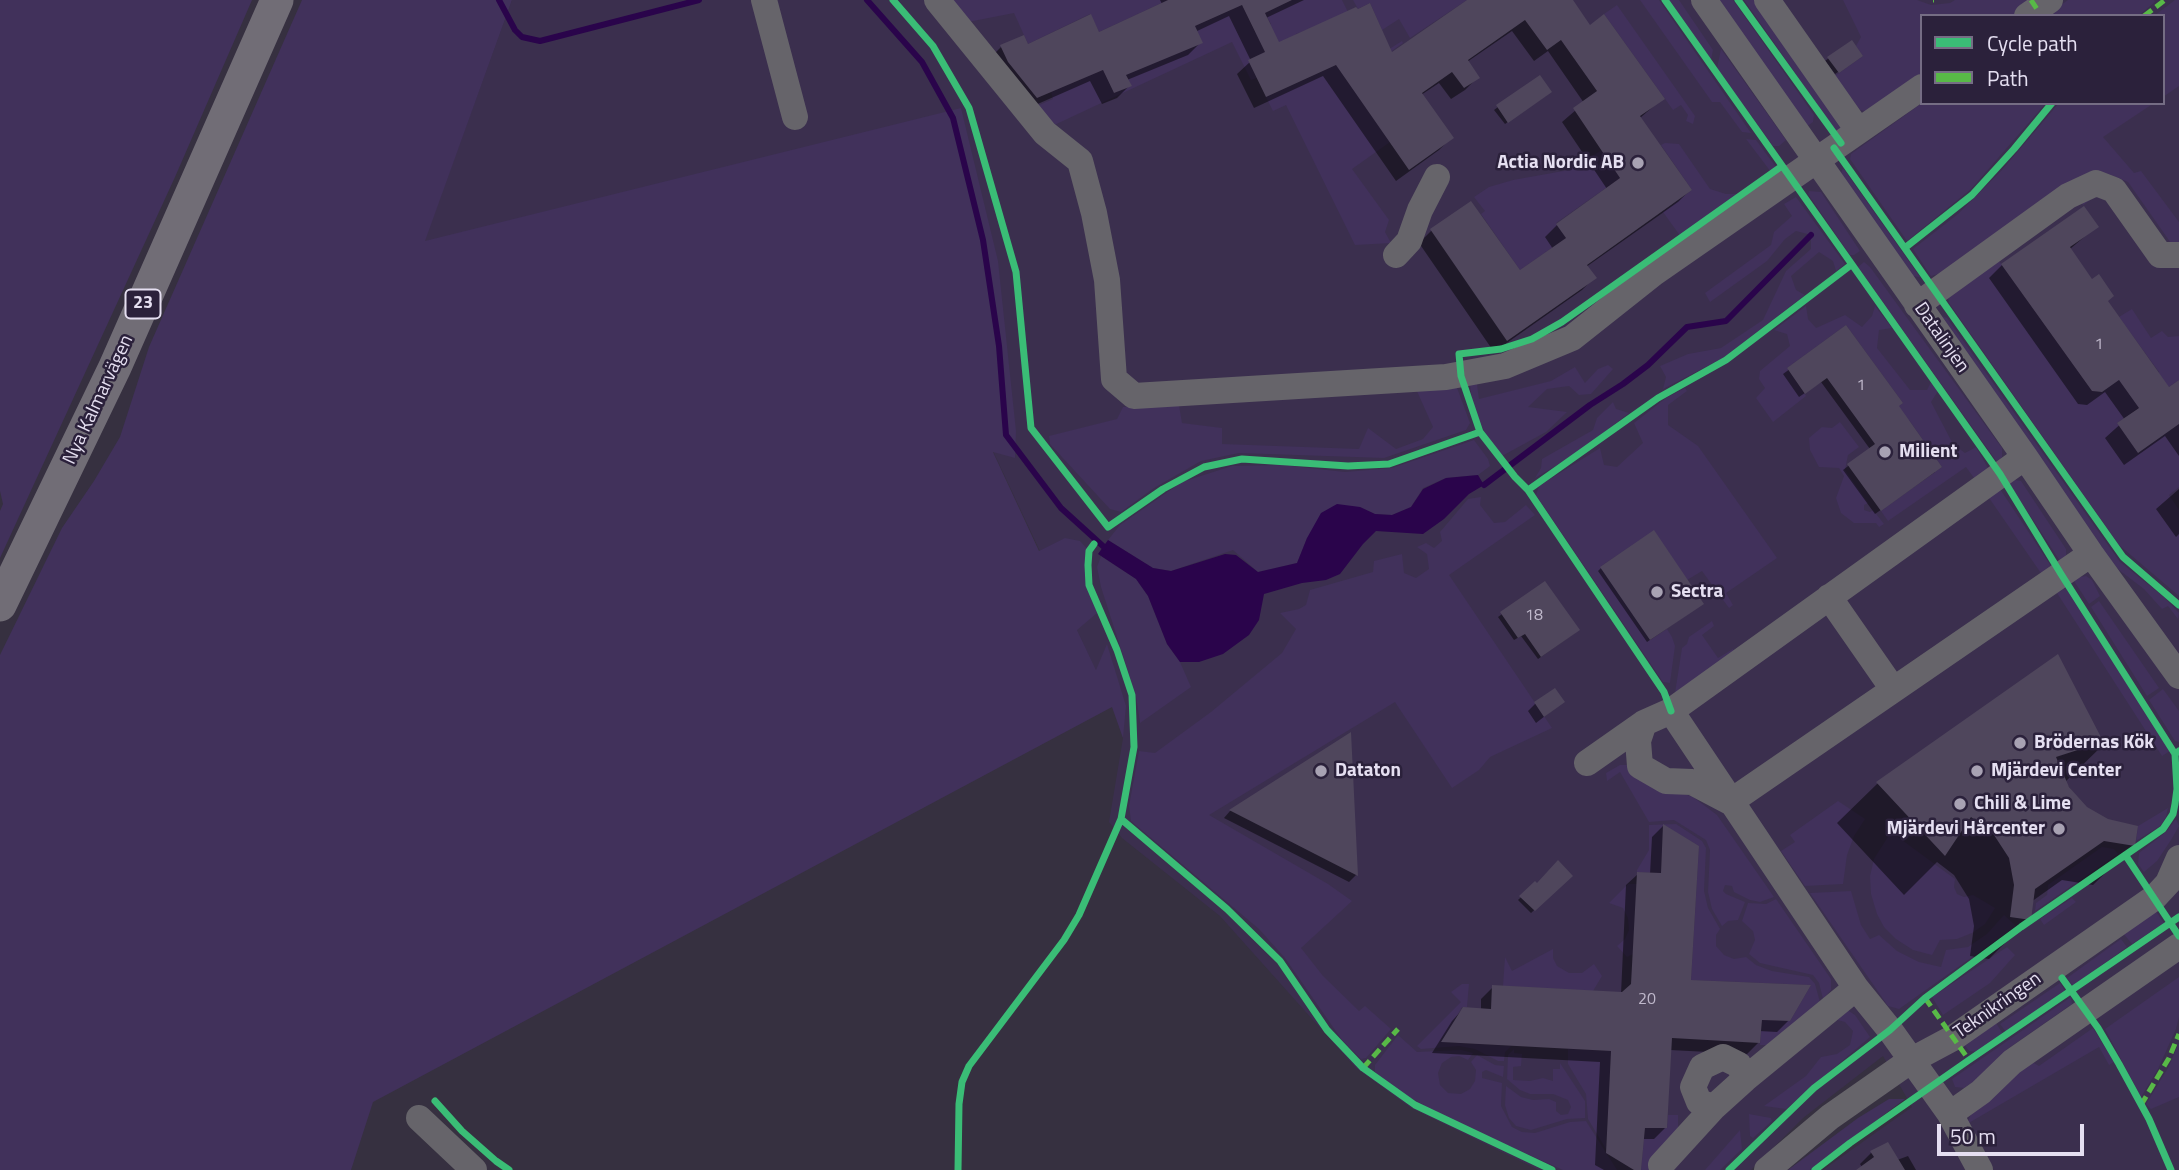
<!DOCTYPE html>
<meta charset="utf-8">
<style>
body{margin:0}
#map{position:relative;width:2179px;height:1170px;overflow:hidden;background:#363040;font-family:"Titillium Web",sans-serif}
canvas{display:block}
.legend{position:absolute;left:1920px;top:14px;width:245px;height:91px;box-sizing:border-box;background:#2b213b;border:2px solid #756d84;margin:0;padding:9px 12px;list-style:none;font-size:21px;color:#e5dff1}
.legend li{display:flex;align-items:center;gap:14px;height:35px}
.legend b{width:35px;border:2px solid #756d84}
.scale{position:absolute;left:1937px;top:1124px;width:147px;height:32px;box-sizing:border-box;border:4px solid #e5dff1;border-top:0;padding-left:9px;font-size:21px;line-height:24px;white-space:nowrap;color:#e5dff1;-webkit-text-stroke:5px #2b213b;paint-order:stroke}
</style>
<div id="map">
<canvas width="2179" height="1170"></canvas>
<ul class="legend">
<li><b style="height:9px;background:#3abd76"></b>Cycle path</li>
<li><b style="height:9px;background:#58b947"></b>Path</li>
</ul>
<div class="scale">50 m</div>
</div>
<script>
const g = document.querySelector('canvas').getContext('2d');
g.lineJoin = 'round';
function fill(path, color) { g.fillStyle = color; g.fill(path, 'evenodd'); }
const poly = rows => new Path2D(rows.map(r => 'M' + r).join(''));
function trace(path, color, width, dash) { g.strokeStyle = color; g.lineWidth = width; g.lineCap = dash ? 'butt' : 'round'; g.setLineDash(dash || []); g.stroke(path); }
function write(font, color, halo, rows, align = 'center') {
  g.font = font + ' "Titillium Web",sans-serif'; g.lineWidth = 5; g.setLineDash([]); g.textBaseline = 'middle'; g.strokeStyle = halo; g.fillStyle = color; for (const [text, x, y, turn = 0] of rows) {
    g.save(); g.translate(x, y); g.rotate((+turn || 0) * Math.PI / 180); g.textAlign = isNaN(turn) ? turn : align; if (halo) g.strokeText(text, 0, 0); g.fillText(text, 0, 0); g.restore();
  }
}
fill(poly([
 [512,0,2179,0,2179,1170,1823,1170,1912,1107,1883,1056,1803,1118,1751,1170,1539,1170,1411,1108,1356,1068,1220,916,1122,838,1109,822,1123,738,1113,707,993,451,424,241],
 [1922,16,2163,16,2163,103,1922,103]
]), '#3b2f4e');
fill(poly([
 [0,0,252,0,175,177,0,558,0,511,3,504,0,491],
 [302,0,512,0,425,241,961,108,998,261,1016,431,1015,458,993,452,1039,551,1065,538,1080,541,1091,553,1088,565,1089,582,1097,613,1077,630,1096,670,1107,644,1126,706,1123,738,1112,707,373,1102,351,1170,0,1170,0,655,62,528,94,481,120,437,149,347],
 [945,0,1168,0,1099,32,1090,14,1028,44,1014,13,963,23],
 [1292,0,1342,0,1349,14,1296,34,1257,78,1251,80,1232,42,1050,127,1030,109,1053,99,1051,92,1103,70,1114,93,1131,85,1126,75,1195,26,1242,5,1255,32,1271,24,1265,13],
 [1353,0,1467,0,1410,38,1399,19,1382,30,1370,3,1358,9],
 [1640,0,1659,0,1751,133,1742,132,1720,102,1712,102],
 [1669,0,1679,0,1713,50,1711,60],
 [1718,0,1733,0,1814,115,1813,122,1806,127],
 [1744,0,1762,0,1846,120,1840,137],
 [1843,0,1917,0,1931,5,1950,3,1955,0,2027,0,2026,6,2012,16,1922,16,1922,80,1874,113,1860,110,1835,76,1863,56,1856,46,1861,37],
 [2068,0,2154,0,2155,2,2138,16,2046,16],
 [2175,0,2179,0,2179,86,2163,97,2163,16,2154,16],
 [1617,5,1695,116,1693,124,1686,121,1688,115,1681,105,1673,110,1604,14],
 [1402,41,1403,43,1348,82,1390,142,1352,169,1389,220,1385,232,1391,243,1355,245,1286,105,1273,111,1266,97,1369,50,1375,58],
 [1721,49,1786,140,1779,146,1773,146,1717,68],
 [1922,103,2046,103,1971,189,1907,241,1850,159,1851,154],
 [2059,103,2154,103,2103,137,2134,173,2141,171,2179,222,2179,247,2173,246,2128,182,2106,173,2086,175,1945,272,1931,276,1913,249,1958,214,2002,170],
 [1746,139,1756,140,1776,167,1771,172],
 [1665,143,1679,144,1710,189,1726,194,1739,194,1681,237,1663,212,1692,190,1661,145],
 [1602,150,1620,178,1556,223,1566,238,1520,270,1481,214,1485,211,1474,197,1489,187,1513,180,1569,170],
 [1843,168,1920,277,1911,276,1841,173],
 [1809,191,1821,192,1860,251,1854,255,1850,255,1808,194],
 [2083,196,2093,198,2083,205,2081,202,1999,261,2092,391,2102,392,2119,380,2152,398,2117,423,2139,452,2179,424,2179,487,2169,495,2179,510,2179,596,2119,545,1949,303,1948,298],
 [1796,197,1845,264,1836,271,1833,261,1819,252,1791,276,1796,290,1805,295,1723,358,1663,389,1666,377,1660,366,1688,354,1721,348,1763,320,1786,271,1811,249,1811,235,1796,231,1785,239,1767,261,1710,302,1705,293,1771,245,1774,232,1792,216,1784,204],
 [1864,262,1870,267,2002,448,2002,457,1997,462,1858,267],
 [1806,306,1808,319,1816,328,1845,315,1862,327,1872,316,1875,306,1892,328,1879,330,1877,348,1910,390,1927,390,1931,382,1938,391,1931,402,1953,444,1965,453,1976,447,1988,468,1974,478,1966,467,1888,521,1881,511,1942,467,1909,420,1879,420,1903,403,1846,325,1787,368,1806,396,1773,422,1756,398,1765,388,1759,379,1760,371,1790,346,1787,334,1774,330],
 [2132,309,2151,338,2162,331,2168,337,2179,336,2179,380,2158,394,2159,372,2119,317],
 [1942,316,1947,318,2120,562,2164,597,2179,613,2178,619,2168,606,2162,609,2144,589,2119,570,2100,549],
 [1608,365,1613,369,1591,394,1579,395,1569,386,1547,389,1528,407,1567,412,1546,432,1502,456,1485,433,1473,406,1470,385,1477,384,1479,399,1551,381,1575,367,1585,383,1598,369],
 [1456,385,1470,423,1466,430,1384,458,1239,453,1201,461,1154,488,1121,512,1110,509,1050,444,1049,436,1117,419,1123,407,1179,405,1182,423,1222,428,1222,444,1359,449,1368,428,1396,449,1423,439,1433,427,1416,389],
 [1685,388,1687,391,1668,405,1668,425,1698,446,1777,558,1726,593,1733,605,1729,608,1702,571,1687,580,1654,531,1601,566,1650,640,1667,629,1672,637,1675,646,1670,683,1663,682,1536,495,1539,486,1600,448,1604,465,1617,467,1643,443,1634,423,1666,398],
 [1613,402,1616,409,1629,413,1576,454,1535,478,1541,468,1542,459,1593,430,1597,418],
 [1840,422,1859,447,1848,455,1845,470,1868,503,1864,505,1864,510,1870,512,1873,510,1884,524,1879,527,1876,523,1854,523,1841,513,1836,498,1844,476,1839,468,1819,467,1810,450,1809,438,1822,427,1832,428],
 [1474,440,1488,459,1490,466,1478,475,1446,478,1423,488,1411,507,1392,515,1375,514,1360,507,1307,538,1297,563,1258,572,1233,550,1171,571,1153,568,1108,540,1120,525,1182,482,1232,466,1282,465,1345,472,1392,468],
 [2015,480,2021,481,2066,549,2066,558,2062,564,2008,482],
 [2000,489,2055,572,2045,579,1987,495],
 [1481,497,1480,505,1494,523,1505,522,1526,505,1535,515,1449,575,1552,728,1490,757,1479,770,1452,788,1395,702,1209,815,1328,884,1352,901,1301,948,1323,976,1359,1011,1365,1006,1391,1029,1366,1058,1361,1059,1342,1040,1285,958,1259,929,1131,821,1129,806,1139,751,1155,753,1211,712,1282,653,1296,629,1280,613,1299,609,1306,605,1310,590,1373,572,1374,561,1402,554,1404,573,1416,578,1429,569,1427,554,1417,547,1426,543,1434,548,1442,541,1440,532,1468,499],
 [1101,556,1136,579,1148,596,1167,644,1180,662,1191,687,1140,723,1136,696,1101,587,1097,567],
 [2086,576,2092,580,2100,596,2089,604,2074,581,2080,577],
 [2067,587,2170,751,2162,756,2057,593],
 [2099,601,2159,688,2147,696,2091,607],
 [1712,621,1714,626,1702,635,1718,658,1733,649,1736,658,1675,693,1682,648,1687,644,1689,637],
 [2163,689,2179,711,2179,742,2175,741,2149,700],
 [1620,765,1629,765,1651,782,1693,797,1717,815,1774,897,1760,902,1750,900,1734,892,1732,886,1725,885,1723,891,1726,894,1745,902,1738,920,1728,921,1722,926,1712,909,1708,892,1710,850,1706,840,1674,820,1649,822,1620,772,1607,781,1606,773],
 [1838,801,1865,819,1854,836,1847,855,1843,884,1805,886,1781,851,1795,842,1790,835],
 [2168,808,2166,817,2160,826,2136,841,2138,826],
 [2176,819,2179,826,2171,840,2157,861,2144,872,2138,864,2139,853,2166,832],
 [1676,824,1702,841,1706,848,1704,891,1708,908,1720,929,1716,935,1716,946,1724,955,1734,959,1746,957,1756,965,1772,971,1809,977,1815,984,1820,1002,1767,1045,1760,1045,1762,1020,1790,1021,1811,985,1691,980,1699,846,1663,825,1661,873,1637,872,1637,870,1649,850,1649,825],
 [1891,832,1955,879,1954,887,1957,894,1964,897,1973,895,1995,908,1985,924,1972,933,1957,939,1940,940,1932,955,1913,950,1896,939,1884,927,1877,914,1871,894,1870,876,1874,859],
 [2102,847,2114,849,2118,854,2035,911,2036,903,2047,895,2048,885],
 [1628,884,1637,884,1633,954,1627,957,1617,946,1625,939,1629,930,1628,918,1623,908,1609,903],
 [1851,891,1861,925,1870,939,1879,935,1897,951,1919,962,1941,967,1946,950,1968,947,1987,934,2004,915,2016,926,1899,1009,1888,1006,1810,893],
 [2072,898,2076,902,2044,925,2040,919],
 [1776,899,1831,979,1831,990,1823,999,1819,983,1813,975,1760,963,1749,954,1755,940,1753,931,1742,921,1748,903,1766,904],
 [2152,906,2164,923,2132,944,2123,933],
 [2121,939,2127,947,2073,986,2067,978],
 [2007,947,2015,955,1990,983,1943,1015,1932,997],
 [1553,949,1553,958,1557,966,1569,973,1582,973,1594,964,1602,976,1593,991,1503,986,1505,957,1512,971],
 [2179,977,2179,1017,2176,1029,2158,1069,2141,1097,2105,1029],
 [2060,983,2065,991,2006,1032,2000,1024],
 [1462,984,1469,984,1467,1007,1462,1007,1442,1042,1511,1046,1505,1052,1504,1061,1498,1061,1475,1049,1459,1046,1421,1049,1417,1046,1461,1002,1451,992],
 [2071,997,2072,1004,2006,1050,1981,1077,1964,1088,1955,1087,1952,1079,1955,1077],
 [1846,1009,1855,1015,1870,1037,1786,1109,1764,1106,1806,1076,1821,1057,1837,1054,1850,1045,1853,1031,1845,1022,1830,1018],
 [1996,1023,2003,1034,1976,1052,1969,1051,1961,1040],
 [2093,1028,2114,1062,2109,1065,2099,1047,1967,1124,1971,1114,2027,1059,2039,1066],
 [1398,1035,1417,1052,1461,1050,1473,1053,1468,1060,1459,1056,1451,1057,1442,1063,1438,1073,1440,1085,1448,1093,1461,1094,1470,1089,1475,1081,1476,1070,1471,1062,1477,1055,1495,1065,1504,1066,1503,1077,1486,1070,1482,1072,1482,1078,1502,1083,1501,1106,1512,1127,1522,1132,1535,1133,1570,1122,1586,1121,1617,1170,1563,1170,1446,1118,1397,1090,1375,1072,1375,1065],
 [2179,1043,2179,1097,2151,1109,2146,1104,2168,1068],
 [1514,1049,1514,1053,1522,1054,1521,1066,1513,1067,1513,1080,1530,1081,1543,1078,1553,1081,1553,1069,1560,1069,1560,1063,1585,1101,1585,1118,1567,1119,1531,1130,1516,1126,1509,1118,1505,1105,1506,1086,1521,1097,1533,1100,1549,1099,1556,1102,1556,1111,1561,1115,1568,1114,1571,1107,1568,1100,1553,1094,1530,1094,1520,1090,1507,1079,1508,1055],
 [1568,1049,1611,1051,1606,1149,1588,1119,1586,1094,1568,1064],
 [1889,1099,1905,1099,1810,1170,1788,1170,1858,1118],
 [1749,1114,1771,1118,1772,1121,1753,1138,1750,1136],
 [1668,1115,1678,1115,1678,1131,1653,1170,1641,1170,1645,1128,1667,1128],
 [1740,1130,1742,1149,1720,1170,1705,1170]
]), '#41315b');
fill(poly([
 [1478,475,1484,485,1469,494,1444,519,1423,534,1376,531,1363,544,1340,574,1326,580,1302,583,1264,594,1259,620,1249,635,1223,654,1199,662,1180,662,1167,644,1148,596,1136,579,1098,554,1108,540,1153,568,1171,571,1225,554,1236,555,1258,572,1297,563,1307,538,1321,513,1337,504,1360,507,1375,514,1392,515,1411,507,1423,489,1446,478]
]), '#2a044b');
fill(poly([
 [1160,0,1304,0,1266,18,1278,44,1392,54,1471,0,1571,0,1590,27,1663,98,1640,118,1690,190,1678,202,1586,267,1594,278,1582,290,1494,352,1419,243,1431,231,1471,203,1520,273,1553,249,1545,237,1557,225,1607,189,1562,122,1584,103,1548,51,1534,61,1512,31,1467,62,1478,77,1465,90,1451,99,1439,83,1421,95,1451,138,1439,150,1396,181,1323,76,1254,108,1237,74,1251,61,1229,16,1195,32,1201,42,1188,55,1127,80,1130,85,1117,98,1102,104,1090,81,1024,110,989,59,1001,47,1027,46,1098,34,1162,4],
 [1829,58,1857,59,1835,74,1825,61],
 [1547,95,1505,124,1494,110,1498,107],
 [2096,227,2070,249,2169,389,2179,382,2179,456,2165,436,2124,465,2105,438,2125,420,2105,392,2087,405,2078,404,1989,278,2002,265],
 [1846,328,1897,407,1935,472,1875,514,1843,470,1870,449,1821,382,1799,397,1783,374],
 [2179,489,2179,534,2176,537,2156,509],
 [1601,568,1698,607,1647,642,1598,571],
 [1545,583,1575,633,1538,659,1521,636,1514,640,1498,617],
 [2057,657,2103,745,2065,782,2086,809,2134,845,2093,885,2062,880,2031,902,2029,919,1989,959,1970,956,1974,926,1969,899,1954,875,1937,862,1904,895,1837,823,1877,784],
 [1563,702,1536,723,1528,711,1535,704],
 [1349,735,1356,875,1349,882,1224,818,1230,811],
 [1663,826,1689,981,1789,1020,1777,1032,1759,1031,1759,1042,1747,1054,1670,1050,1665,1128,1654,1139,1642,1139,1639,1170,1604,1170,1595,1165,1600,1062,1432,1053,1452,1021,1463,1009,1481,1010,1481,999,1493,987,1621,994,1626,885,1638,874,1650,874,1652,837],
 [1571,876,1531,913,1518,900,1535,884],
 [1871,1153,1897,1160,1908,1156,1916,1170,1859,1170,1862,1167,1860,1164]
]), '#0007');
trace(poly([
 [499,0,515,30,522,37,540,41,699,0],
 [867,0,922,62,953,118,983,240,999,346,1006,435,1061,508,1104,547],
 [1484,485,1590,405,1623,384,1648,365,1687,327,1726,321,1811,235]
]), '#2a044b', 6);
fill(poly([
 [1168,0,1292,0,1265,13,1279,42,1356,7,1358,9,1370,3,1392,52,1467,0,1573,0,1590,25,1604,14,1665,99,1640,116,1692,190,1587,265,1597,278,1507,341,1430,229,1471,201,1520,270,1566,238,1556,224,1620,178,1573,108,1597,91,1561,40,1547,50,1525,20,1468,60,1480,78,1464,88,1452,72,1422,93,1454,138,1409,170,1336,65,1266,97,1248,60,1265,52,1242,5,1195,26,1203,43,1126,75,1132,86,1114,93,1103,70,1037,98,1008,62,1000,45,1024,35,1028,44,1091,14,1099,32],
 [1852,40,1863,56,1839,73,1827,57],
 [1540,75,1552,92,1508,123,1496,105],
 [2084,206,2099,227,2070,247,2092,279,2099,274,2114,296,2108,301,2169,387,2179,380,2179,424,2138,453,2117,423,2139,408,2119,380,2102,392,2092,391,2001,264],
 [1846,325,1903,403,1899,406,1942,467,1881,511,1847,464,1875,444,1827,378,1805,394,1787,368],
 [1654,530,1704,604,1650,640,1600,567],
 [1545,581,1580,630,1541,657,1525,634,1518,638,1500,612],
 [2058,654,2105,745,2087,747,2056,757,2069,787,2087,807,2108,819,2138,826,2135,846,2104,841,2035,889,2031,920,2010,917,2014,885,2009,858,1994,835,1971,817,1945,856,1876,782],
 [1555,688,1565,702,1544,717,1534,702],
 [1351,732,1358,876,1229,810],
 [1663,824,1699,846,1691,980,1811,985,1790,1021,1762,1020,1760,1043,1672,1038,1667,1128,1645,1128,1641,1170,1634,1170,1606,1153,1611,1051,1441,1042,1463,1007,1491,1009,1492,985,1622,992,1631,984,1637,872,1661,873],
 [1558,860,1573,876,1535,911,1519,896,1535,881,1537,883],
 [1888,1142,1905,1170,1856,1170,1874,1157,1870,1151]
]), '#4f465c');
trace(poly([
 [764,0,795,117],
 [937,0,1045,133,1080,161,1094,213,1107,280,1114,379,1134,396,1446,377,1505,366,1572,338,1654,273,1922,87],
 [1704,0,2025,457,2091,554,2179,676],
 [1767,0,1858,130],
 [2027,16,2050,0],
 [1396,255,1409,241,1420,210,1437,177],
 [1917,305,2068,196,2096,183,2114,190,2160,255,2179,255],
 [1829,597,1893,689],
 [1671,711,1856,988,1890,1030,1950,1114,1980,1170],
 [1587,763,1644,723],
 [1730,802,1692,782,1666,781,1640,766,1638,741,1644,723,1671,711,2025,457],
 [1730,802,2091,554],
 [1714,1107,1699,1102,1693,1087,1702,1067,1723,1057,1739,1065,1745,1079],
 [1950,1114,1981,1092,2012,1062,2179,946],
 [419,1118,474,1170],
 [1661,1165,1714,1107,1745,1079,1856,988],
 [1767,1170,1830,1117,1910,1061,1953,1038,2154,898,2168,883,2179,858]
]), '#66646a', 26);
trace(poly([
 [0,605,115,367,277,0]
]), '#716d76', 33);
trace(poly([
 [1933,0,1934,0],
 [2031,0,2037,9],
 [2144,16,2165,0],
 [1925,998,1969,1060],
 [1363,1068,1398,1029],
 [2141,1105,2169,1058,2179,1034]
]), '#58b947', 5, [10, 5]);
trace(poly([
 [893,0,933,46,969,108,1016,272,1031,428,1108,527,1163,489,1204,467,1242,459,1348,466,1389,464,1480,432],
 [1665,0,2000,474,2061,574,2175,754],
 [1738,0,1841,143],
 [1834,148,2123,557,2179,605],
 [1906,247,1972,195,2014,149,2052,103],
 [1528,490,1658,398,1726,360,1851,265],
 [1094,544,1089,551,1088,565,1089,585,1117,650,1132,695,1134,747,1121,819,1227,909,1280,961,1327,1030,1363,1068,1415,1105,1552,1170],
 [1671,711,1664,692,1528,490,1515,477,1480,432,1461,376,1459,354,1501,349,1532,339,1562,322,1782,166],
 [2126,856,2179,936],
 [2062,978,2098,1028,2119,1064,2149,1119,2171,1170],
 [435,1101,462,1131,496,1161,509,1170],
 [958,1170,959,1104,962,1082,969,1066,1064,940,1079,915,1121,819],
 [1729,1170,1814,1088,1890,1030,1925,998,2021,927,2163,829,2173,814,2175,804,2177,789,2175,754,2179,751],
 [1815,1170,1850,1143,1969,1060,2179,917]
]), '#3abd76', 7);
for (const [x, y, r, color] of [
 [1638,163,7,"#a8a2b3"],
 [1885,452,7,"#a8a2b3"],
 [1657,592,7,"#a8a2b3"],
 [2020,743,7,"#a8a2b3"],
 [1321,771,7,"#a8a2b3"],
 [1977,771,7,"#a8a2b3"],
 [1960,804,7,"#a8a2b3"],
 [2059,829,7,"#a8a2b3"]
]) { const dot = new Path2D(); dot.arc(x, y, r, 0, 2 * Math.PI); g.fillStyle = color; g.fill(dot); trace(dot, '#2b213b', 2.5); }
write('16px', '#c0b9cc', null, [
 ["1",2099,345],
 ["1",1861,386],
 ["18",1534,616],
 ["20",1647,1000]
]);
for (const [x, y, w] of [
 [143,304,35]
]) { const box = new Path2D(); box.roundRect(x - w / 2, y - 14.5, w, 29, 5); g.fillStyle = '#2b213b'; g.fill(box); trace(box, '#e5dff1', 2); }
write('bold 18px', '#e5dff1', null, [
 ["23",143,304]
]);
write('bold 19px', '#e5dff1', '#2b213b', [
 ["Actia Nordic AB",1624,163,"right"],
 ["Milient",1899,452],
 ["Sectra",1671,592],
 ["Brödernas Kök",2034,743],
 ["Dataton",1335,771],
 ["Mjärdevi Center",1991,771],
 ["Chili & Lime",1974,804],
 ["Mjärdevi Hårcenter",2045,829,"right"]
], 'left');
write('19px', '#e5dff1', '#2b213b', [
 ["Datalinjen",1941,338,55],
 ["Nya Kalmarvägen",99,400,-65],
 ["Teknikringen",1998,1006,-35]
]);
</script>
